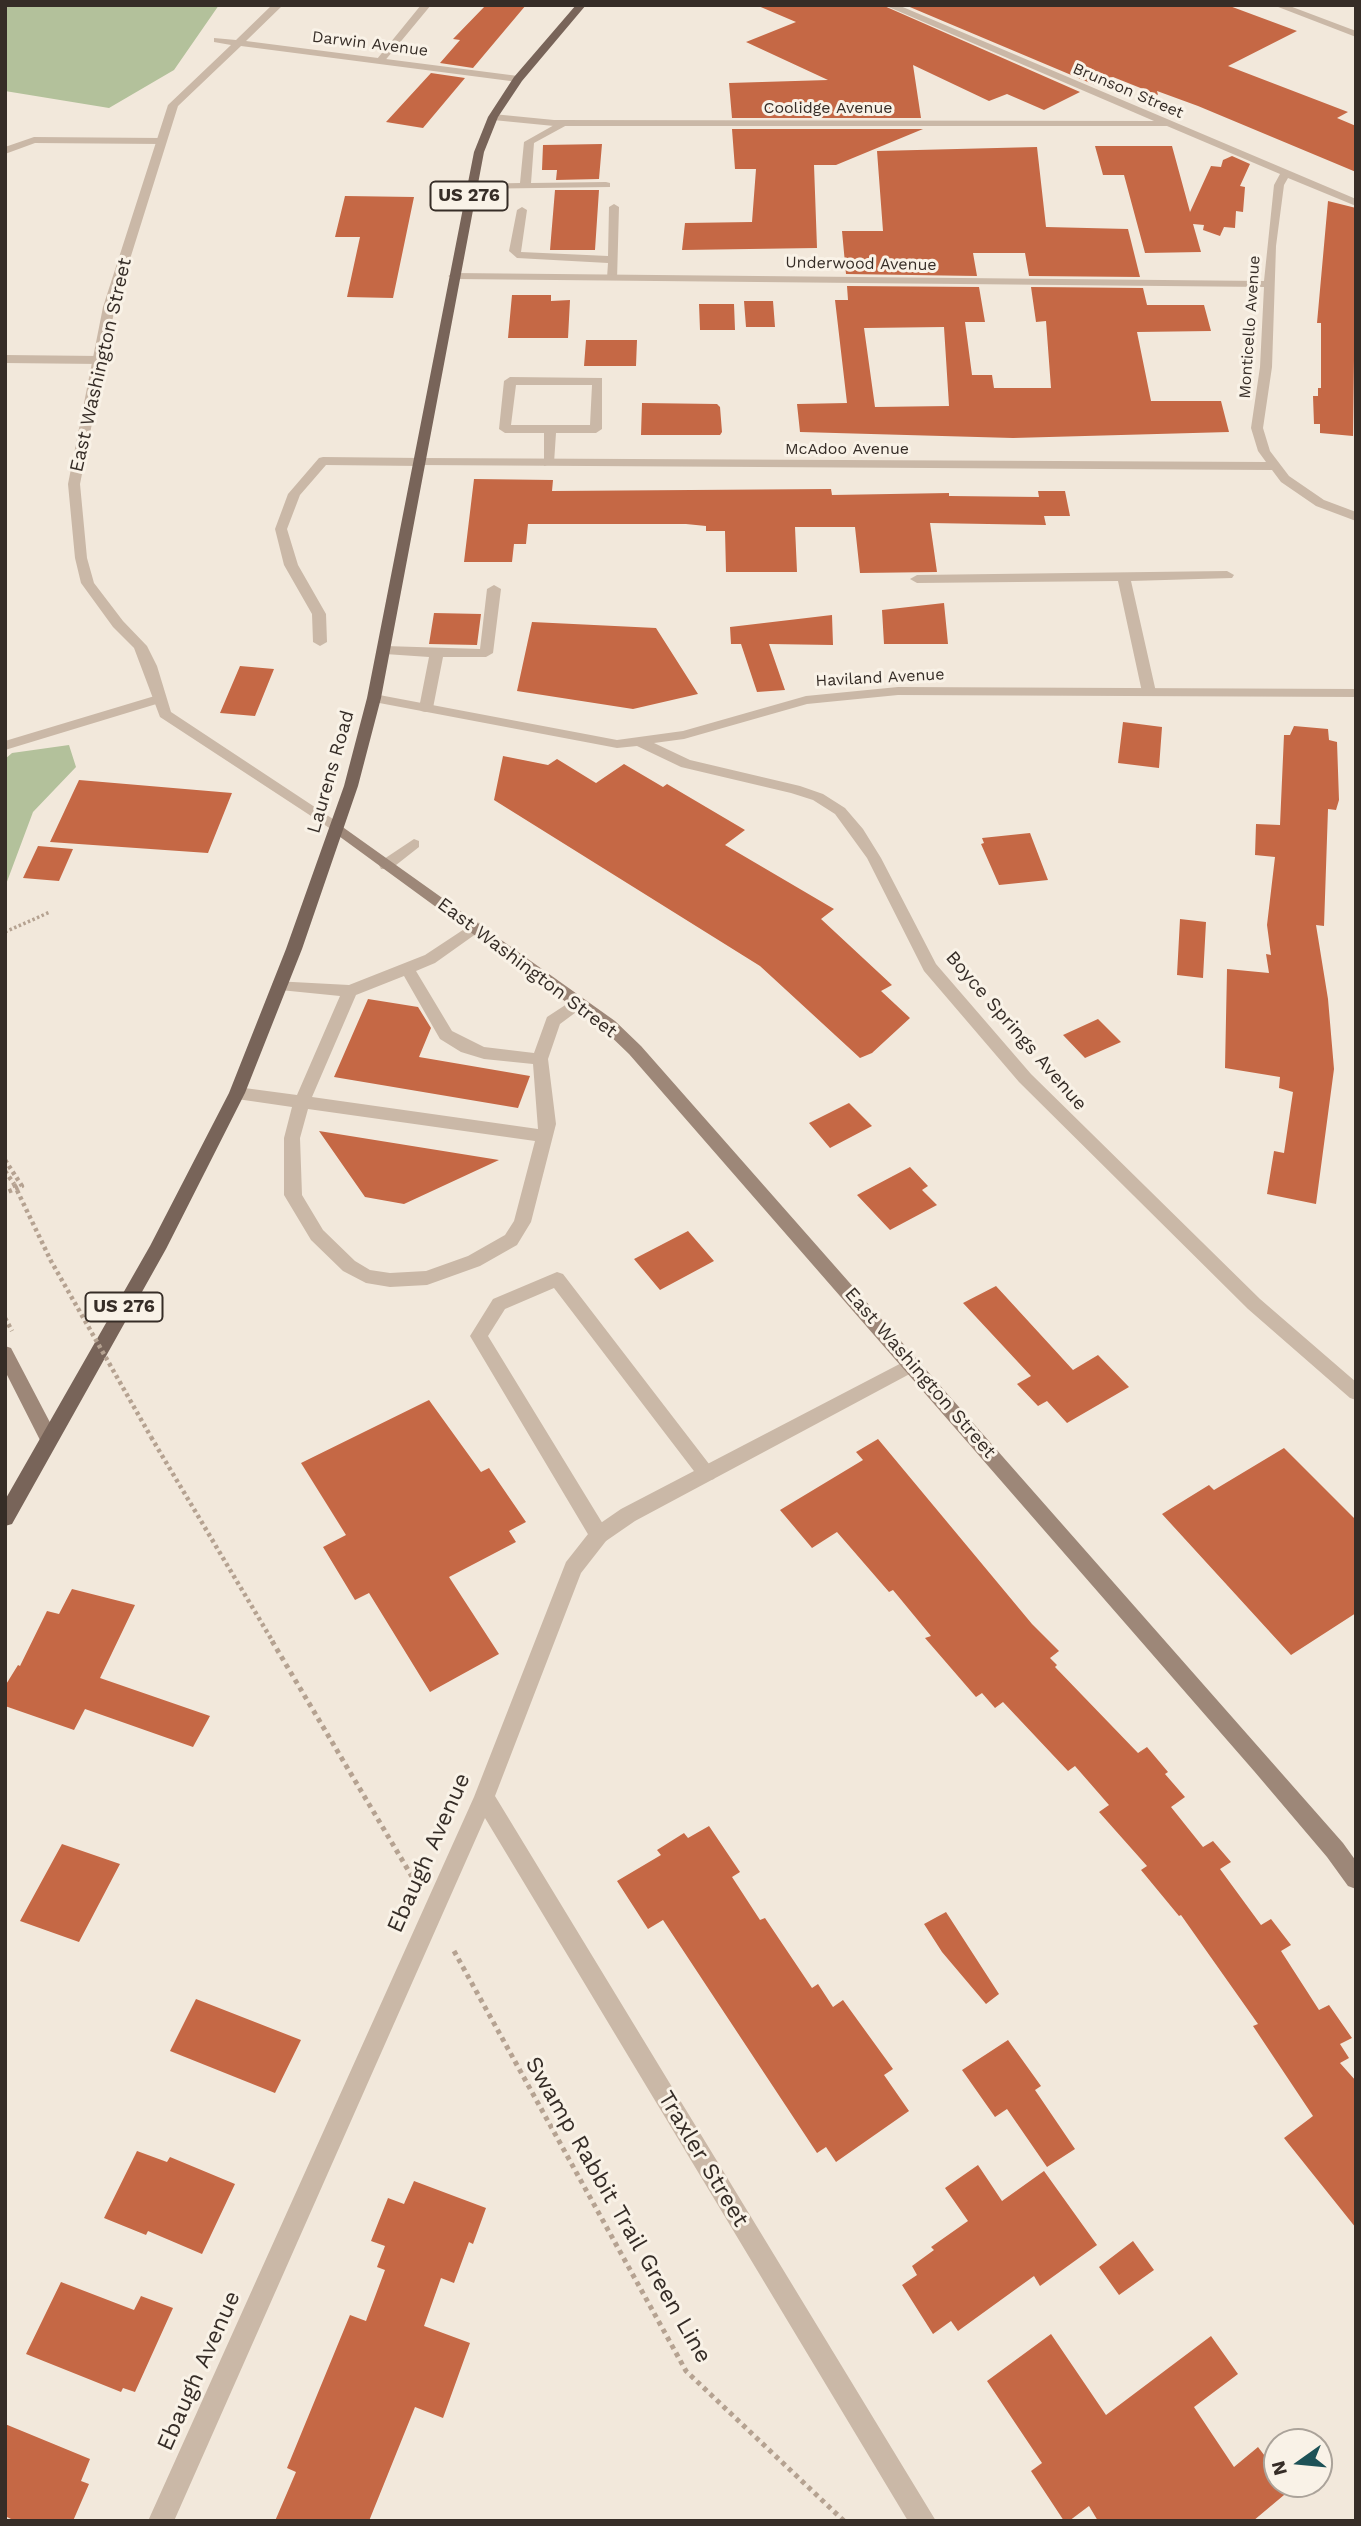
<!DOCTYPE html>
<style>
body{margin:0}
#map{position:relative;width:1361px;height:2526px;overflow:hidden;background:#f2e8db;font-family:"Work Sans",sans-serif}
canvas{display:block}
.frame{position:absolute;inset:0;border:7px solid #362d27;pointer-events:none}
.north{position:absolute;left:1263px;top:2428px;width:70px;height:70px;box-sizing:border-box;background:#f9f2e7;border:2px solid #aba39a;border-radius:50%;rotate:255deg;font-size:19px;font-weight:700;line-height:28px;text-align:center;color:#362d27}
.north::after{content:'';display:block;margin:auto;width:24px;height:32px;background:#1d5257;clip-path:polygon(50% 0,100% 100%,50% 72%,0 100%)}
</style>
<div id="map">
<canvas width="1361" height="2526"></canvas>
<div class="frame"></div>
<div class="north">N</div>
</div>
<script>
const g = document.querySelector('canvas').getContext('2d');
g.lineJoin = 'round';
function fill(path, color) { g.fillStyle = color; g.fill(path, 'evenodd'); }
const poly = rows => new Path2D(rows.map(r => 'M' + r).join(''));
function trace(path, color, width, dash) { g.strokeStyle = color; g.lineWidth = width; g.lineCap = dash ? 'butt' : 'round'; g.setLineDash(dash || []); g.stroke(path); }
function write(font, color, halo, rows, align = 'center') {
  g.font = font + ' "Work Sans",sans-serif'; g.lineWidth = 6; g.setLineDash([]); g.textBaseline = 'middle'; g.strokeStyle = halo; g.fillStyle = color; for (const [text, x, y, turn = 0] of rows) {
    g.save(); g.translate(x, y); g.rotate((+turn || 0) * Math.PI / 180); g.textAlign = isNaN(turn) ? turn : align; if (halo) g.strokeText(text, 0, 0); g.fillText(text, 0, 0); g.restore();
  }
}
fill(poly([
 [5,5,219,5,174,70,109,108,5,91],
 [69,745,76,767,33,812,5,887,5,759,12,753]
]), '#b3c19b');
fill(poly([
 [486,5,526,5,473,68,440,63,460,40,453,39],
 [756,5,882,5,1080,92,1044,110,1007,94,989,101,913,65,921,118,732,118,729,83,828,80,746,42,796,22],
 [905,5,1227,5,1297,31,1228,66,1348,112,1337,118,1356,126,1356,172,1198,106,1157,91,1158,95,1113,77,1095,85],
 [431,73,465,78,423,128,386,122],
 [732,129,923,129,836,165,814,165,817,248,682,250,685,223,752,222,756,169,735,169],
 [602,144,599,179,556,180,557,170,542,170,543,145],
 [1095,146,1172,146,1190,212,1211,166,1221,167,1223,160,1232,156,1250,164,1240,186,1245,187,1243,212,1236,211,1235,228,1224,227,1220,236,1203,230,1204,225,1193,224,1201,252,1145,253,1124,175,1103,175],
 [1037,147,1046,227,1128,229,1140,277,1029,276,1025,253,973,253,977,276,846,274,842,231,883,231,877,151],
 [555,190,599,190,595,250,550,250],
 [345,196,414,197,393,298,347,297,360,237,335,237],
 [1328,201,1356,208,1353,436,1320,433,1320,424,1314,424,1313,396,1318,396,1318,388,1321,388,1321,323,1317,323],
 [847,286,979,287,985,322,965,322,972,375,992,375,994,388,1051,388,1046,321,1036,322,1031,287,1143,288,1147,305,1204,305,1211,331,1137,332,1151,401,1221,401,1229,432,1013,438,800,432,797,404,847,403,835,300,848,300],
 [944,327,949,406,875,407,864,328],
 [512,295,551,295,551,301,570,300,568,338,508,338],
 [744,301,773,301,775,327,746,327],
 [699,304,734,304,735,330,700,330],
 [586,340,637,340,636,366,584,366],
 [642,403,717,404,720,407,722,432,720,435,641,435],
 [474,479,553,480,552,491,831,489,832,495,949,493,949,496,1039,497,1038,491,1065,491,1070,516,1044,516,1046,525,930,523,937,572,860,573,855,527,795,527,797,572,726,572,725,531,706,531,706,526,686,524,528,524,526,544,514,544,512,562,464,562],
 [944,603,948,644,884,644,882,610],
 [434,613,481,614,477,645,429,644],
 [832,615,833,645,769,644,785,690,757,692,741,644,731,644,730,627],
 [532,622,656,628,698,694,633,709,517,691],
 [240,666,274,669,255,716,220,713],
 [1123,722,1162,727,1159,768,1118,763],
 [1294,726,1328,729,1329,740,1337,742,1339,800,1336,810,1328,809,1324,926,1316,925,1328,999,1334,1069,1316,1204,1267,1194,1274,1151,1284,1153,1293,1092,1279,1088,1280,1077,1225,1068,1227,969,1269,973,1266,954,1271,955,1267,925,1275,857,1255,855,1256,824,1280,825,1284,735,1290,735],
 [503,756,548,765,557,759,596,783,624,764,663,787,667,784,745,830,725,845,834,909,821,919,892,985,881,991,910,1018,872,1053,860,1058,760,966,494,800],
 [79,780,232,793,208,853,50,842],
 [1030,833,1048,880,999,885,981,844,984,843,982,838],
 [38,846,73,849,59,881,23,878],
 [1180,919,1206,922,1203,978,1177,975],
 [368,999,418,1007,431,1028,419,1057,530,1076,518,1108,334,1077],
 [1098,1019,1121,1042,1085,1058,1063,1035],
 [849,1103,872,1126,830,1148,809,1123],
 [319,1131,499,1160,404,1204,365,1197],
 [910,1167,928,1186,922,1190,937,1205,890,1230,857,1195],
 [688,1231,714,1261,660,1290,634,1259],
 [996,1286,1073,1370,1098,1355,1129,1387,1067,1423,1047,1401,1038,1406,1017,1384,1031,1376,963,1303],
 [429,1400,481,1472,489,1468,526,1522,509,1531,516,1542,449,1577,499,1654,430,1692,369,1593,355,1600,323,1547,346,1535,301,1463],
 [878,1439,1032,1624,1059,1651,1050,1658,1057,1665,1055,1667,1138,1753,1147,1747,1168,1772,1165,1774,1185,1797,1171,1807,1203,1847,1213,1841,1231,1862,1220,1869,1261,1925,1271,1919,1291,1945,1281,1951,1319,2010,1329,2005,1352,2038,1340,2044,1349,2058,1340,2063,1356,2081,1356,2228,1284,2138,1313,2116,1253,2026,1258,2024,1181,1915,1179,1916,1141,1870,1147,1866,1099,1812,1109,1805,1075,1766,1068,1771,1003,1702,995,1708,982,1693,976,1697,925,1638,931,1636,893,1590,889,1592,837,1532,812,1548,780,1510,863,1460,856,1452],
 [1284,1448,1356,1520,1356,1613,1291,1655,1162,1514,1209,1485,1214,1490],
 [72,1589,135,1605,100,1678,210,1716,193,1747,85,1709,74,1730,5,1706,5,1686,18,1665,20,1666,47,1611,59,1614],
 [709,1826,740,1872,732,1877,760,1920,765,1918,812,1988,818,1984,833,2007,843,2000,893,2069,884,2075,909,2111,836,2162,826,2147,817,2153,663,1920,648,1929,617,1881,661,1855,657,1850,684,1833,688,1838],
 [62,1844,120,1864,79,1942,20,1921],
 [946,1912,999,1994,986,2004,942,1952,924,1924],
 [196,1999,301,2040,275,2093,170,2051],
 [1008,2040,1041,2086,1035,2090,1075,2149,1047,2167,1007,2109,995,2117,962,2070],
 [137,2151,167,2162,170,2157,235,2184,202,2254,148,2231,146,2235,104,2218],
 [978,2165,1002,2201,1044,2171,1097,2245,1040,2286,1034,2276,958,2331,951,2321,933,2334,902,2285,917,2275,912,2266,934,2250,931,2247,968,2221,945,2188],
 [414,2181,486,2208,473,2244,469,2242,454,2283,441,2278,424,2326,470,2343,443,2418,415,2407,369,2521,275,2521,296,2472,287,2468,350,2315,366,2321,385,2270,377,2267,385,2246,371,2241,388,2198,404,2204],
 [1133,2241,1154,2270,1119,2295,1099,2267],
 [61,2282,134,2310,141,2296,173,2308,135,2392,123,2388,121,2392,26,2354],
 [1051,2334,1106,2415,1211,2336,1238,2374,1194,2407,1234,2467,1258,2447,1277,2472,1277,2484,1286,2484,1290,2490,1253,2521,1098,2521,1089,2506,1069,2521,1064,2521,1031,2471,1042,2463,987,2381],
 [5,2424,90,2459,81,2481,89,2484,73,2521,15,2521,5,2516]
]), '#c56845');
trace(poly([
 [5,932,50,912]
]), '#b5a291', 3.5, [2.5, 2.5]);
trace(poly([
 [5,1160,22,1186,5,1193],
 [5,1171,14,1184],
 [5,1318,12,1331],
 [151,1437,273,1642]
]), '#b5a291', 4.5, [3.5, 3.5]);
trace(poly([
 [272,1641,417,1885],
 [454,1951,686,2371,844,2521]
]), '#b5a291', 5, [4.5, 4.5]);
fill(poly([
 [421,5,431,5,383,63,377,63,377,59,421,5],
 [563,120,568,123,567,125,534,143,531,183,606,182,610,183,610,187,467,189,467,185,471,184,520,183,524,142,563,120],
 [34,137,161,138,166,141,161,144,35,143,5,154,5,147,34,137],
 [614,204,619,207,617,280,607,278,608,263,517,258,509,251,517,210,522,207,527,210,521,252,608,256,609,207,614,204],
 [5,355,100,356,106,360,100,364,5,363,5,355],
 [510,377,602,378,602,429,596,433,556,433,554,463,544,466,544,433,505,433,499,429,504,381,510,377],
 [516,385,592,385,590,425,511,425,516,385],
 [323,457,421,458,427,462,421,466,326,465,300,495,287,529,298,565,326,614,327,642,320,646,313,642,312,614,284,565,275,529,288,494,319,458,323,457],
 [1227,571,1234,575,1232,578,1131,581,1156,692,1149,696,1142,692,1118,581,917,583,910,579,917,575,1227,571],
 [494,585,501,589,493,653,486,657,443,657,433,708,426,712,421,711,419,708,429,657,385,654,378,650,385,646,480,649,487,589,494,585],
 [158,695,163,696,163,702,5,750,5,741,158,695],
 [414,839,419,841,419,847,391,869,381,869,379,865,381,861,414,839],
 [475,922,480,923,483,927,480,931,435,963,416,971,452,1031,484,1047,534,1053,547,1017,573,1000,579,998,587,1004,560,1024,548,1059,556,1124,531,1222,517,1245,480,1266,427,1285,390,1287,366,1283,343,1271,311,1240,284,1195,284,1138,292,1107,237,1099,229,1093,237,1087,297,1095,340,996,280,990,272,985,274,981,349,985,425,955,475,922],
 [404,976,440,1039,461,1052,484,1059,533,1064,538,1129,312,1097,356,995,404,976],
 [308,1109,535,1141,514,1221,505,1235,468,1256,426,1271,390,1273,370,1270,355,1261,323,1230,302,1195,300,1138,308,1109],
 [557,1272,563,1274,716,1473,714,1479,707,1481,700,1479,554,1288,505,1309,488,1336,606,1529,609,1535,606,1541,599,1543,592,1541,470,1336,493,1299,557,1272]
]), '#cab8a7');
fill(poly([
 [272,5,283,5,246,41,518,76,523,79,518,82,241,46,178,106,115,307,80,484,87,558,94,583,123,621,147,646,157,666,171,712,342,825,344,828,337,833,160,717,134,648,113,627,81,583,75,558,68,484,103,307,168,105,231,45,214,42,214,38,236,40,272,5],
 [884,5,898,5,1356,199,1356,206,1288,178,1284,185,1276,246,1272,367,1263,428,1270,451,1289,476,1324,500,1356,512,1356,521,1316,506,1281,482,1272,470,417,465,417,459,421,458,1266,462,1258,451,1251,428,1260,367,1264,287,454,279,448,276,454,273,1264,281,1274,185,1280,174,1167,126,554,126,493,120,488,117,493,114,554,120,1154,121,884,5],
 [1273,5,1287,5,1356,31,1356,37,1273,5],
 [898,687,1356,689,1356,697,898,695,807,704,684,739,654,743,690,760,800,786,823,794,845,808,863,829,881,858,936,964,1031,1074,1260,1299,1356,1382,1356,1400,1350,1398,1248,1309,1019,1082,924,971,867,858,835,814,813,800,791,793,681,767,637,746,617,748,374,702,367,698,374,694,617,740,683,731,806,696,898,687],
 [913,1357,919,1359,922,1364,919,1369,635,1521,606,1541,581,1573,495,1796,936,2521,908,2521,485,1818,174,2521,148,2521,474,1797,566,1562,592,1529,621,1509,913,1357]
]), '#cab8a7');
fill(poly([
 [337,823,615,1021,641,1046,1343,1843,1356,1861,1356,1889,1348,1886,1327,1857,1254,1771,629,1054,603,1029,332,831,330,828,337,823],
 [5,1346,11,1348,55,1432,57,1437,55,1442,48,1445,41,1442,5,1371,5,1346]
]), '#9d8778');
fill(poly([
 [576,5,586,5,522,81,498,117,484,152,381,698,358,786,302,949,245,1093,166,1249,12,1524,5,1526,5,1500,150,1246,229,1093,286,949,344,786,367,698,474,152,488,117,514,77,576,5]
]), '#786459');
trace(poly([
 [14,1184,51,1261,151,1437]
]), '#b5a291', 4.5, [3.5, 3.5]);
write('16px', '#362d27', '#f9f2e7', [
 ["Darwin Avenue",370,44,7],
 ["Brunson Street",1128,91,23],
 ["Coolidge Avenue",828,108],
 ["Underwood Avenue",861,264,1],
 ["Monticello Avenue",1250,327,-86],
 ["McAdoo Avenue",847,449],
 ["Haviland Avenue",880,678,-3]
]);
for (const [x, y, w] of [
 [469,196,77],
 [124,1307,77]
]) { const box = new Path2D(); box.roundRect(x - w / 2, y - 14.5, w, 29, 5); g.fillStyle = '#f9f2e7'; g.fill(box); trace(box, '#362d27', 2); }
write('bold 18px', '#362d27', null, [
 ["US 276",469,196],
 ["US 276",124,1307]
]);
write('19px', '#362d27', '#f9f2e7', [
 ["East Washington Street",101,365,-77],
 ["Laurens Road",331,772,-74],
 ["East Washington Street",527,968,37],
 ["Boyce Springs Avenue",1016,1031,49],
 ["East Washington Street",920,1373,49]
]);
write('23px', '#362d27', '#f9f2e7', [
 ["Ebaugh Avenue",429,1853,-66],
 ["Traxler Street",703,2159,59],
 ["Swamp Rabbit Trail Green Line",618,2210,60],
 ["Ebaugh Avenue",199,2371,-66]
]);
</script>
